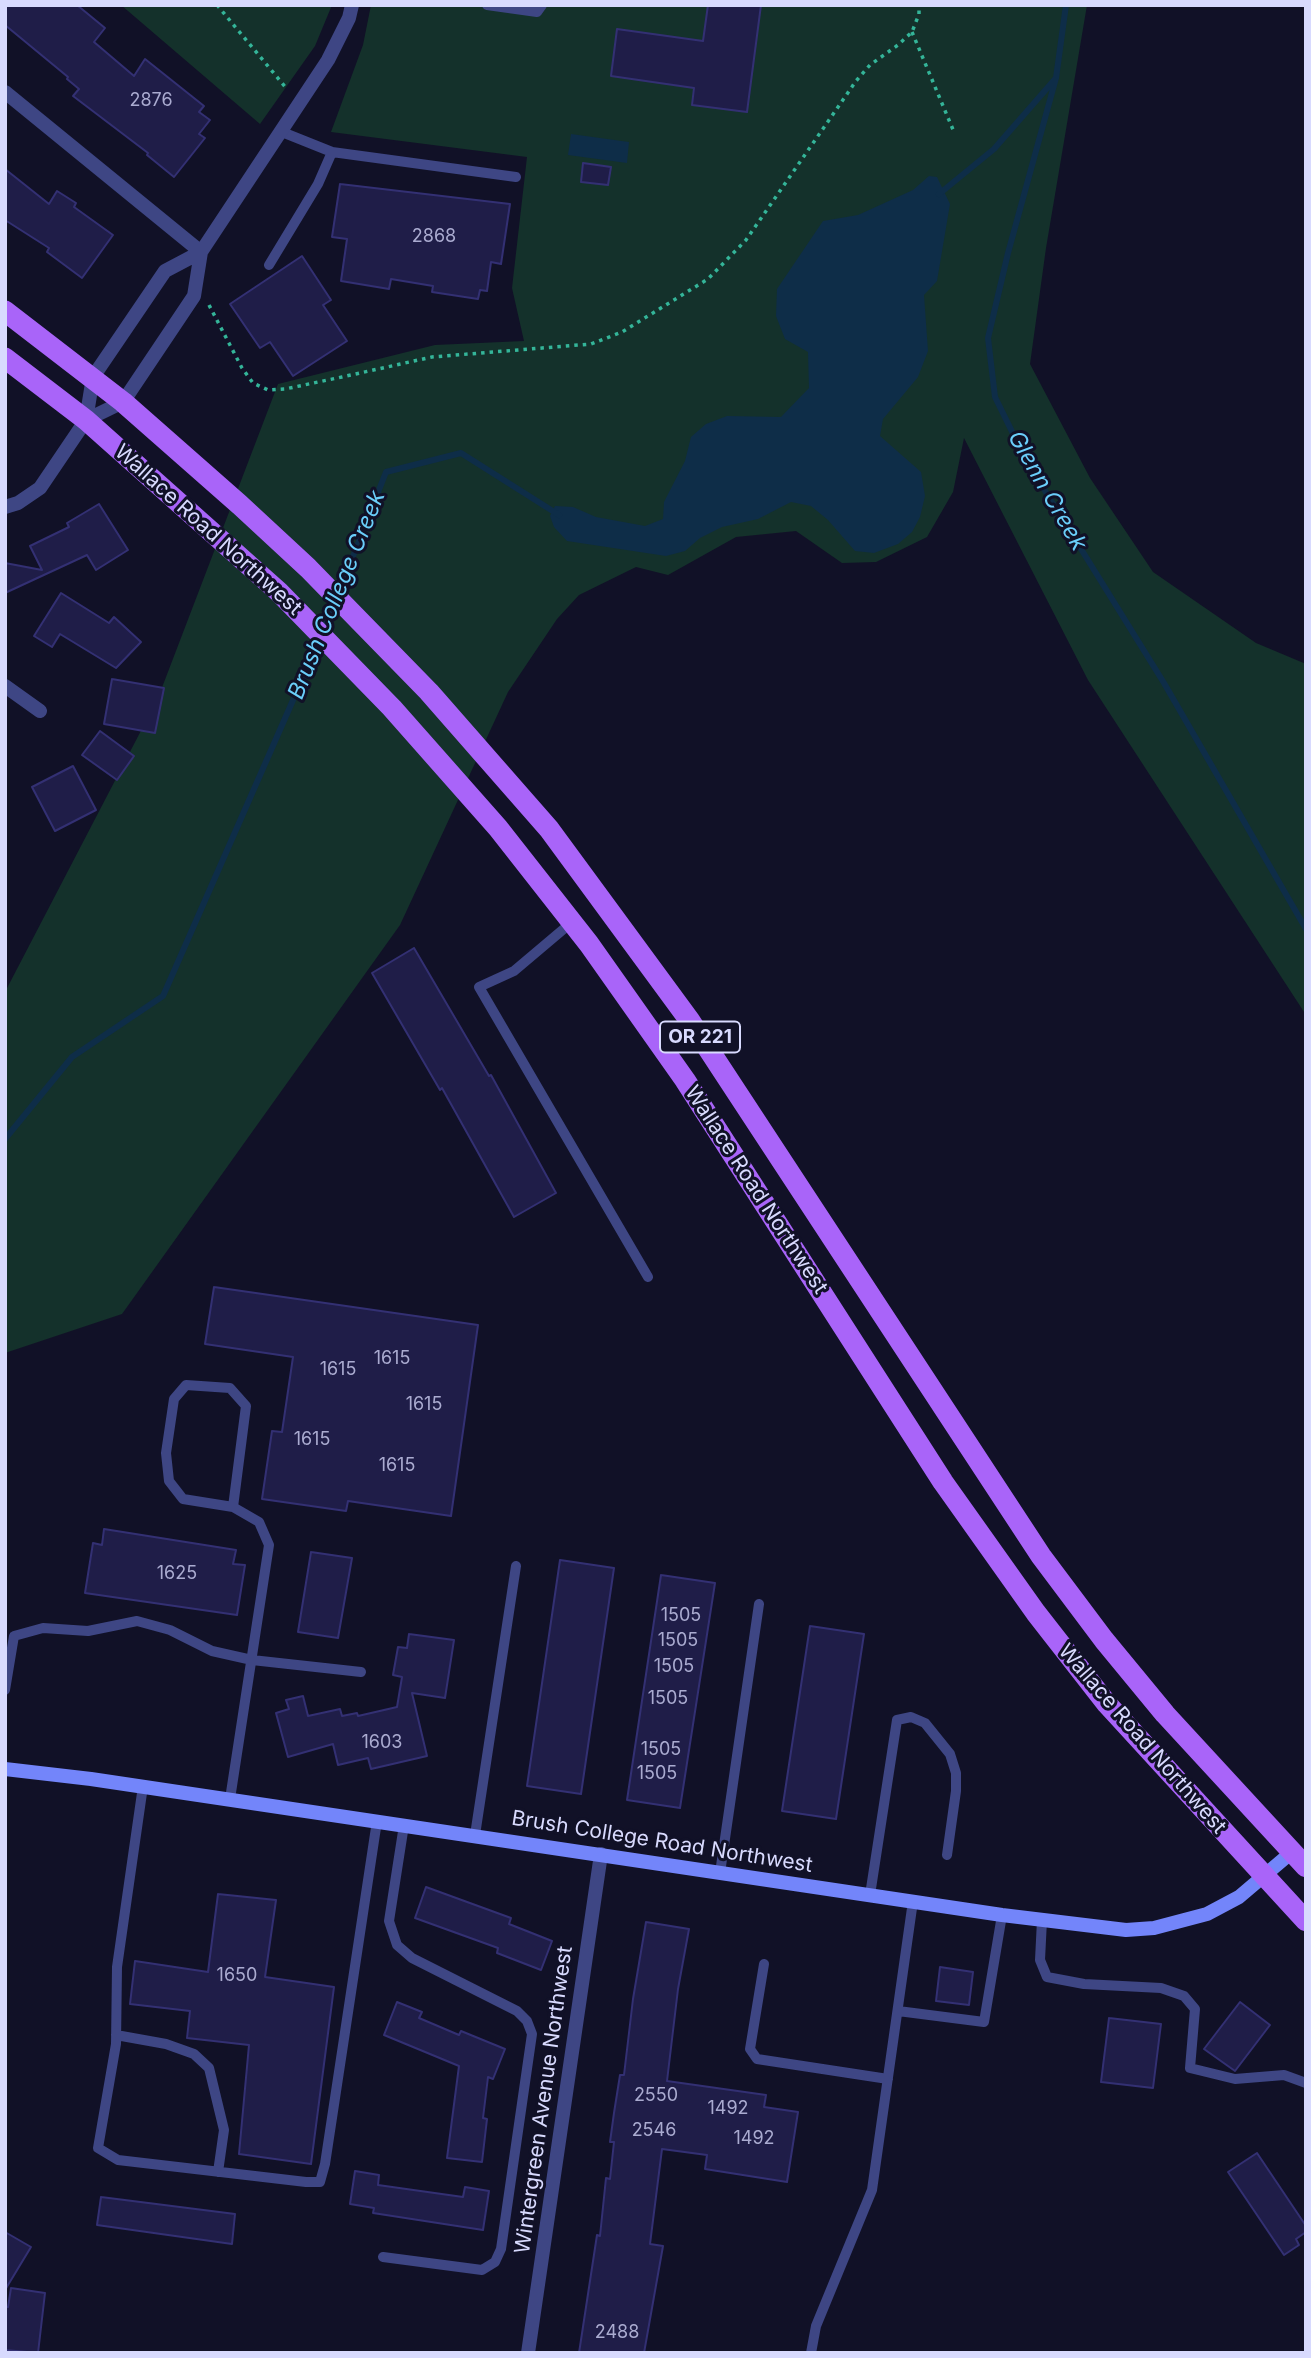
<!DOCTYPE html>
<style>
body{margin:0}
#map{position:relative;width:1311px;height:2358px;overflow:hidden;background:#111127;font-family:Inter,sans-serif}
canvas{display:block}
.frame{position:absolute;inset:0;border:7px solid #d8dafe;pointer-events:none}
</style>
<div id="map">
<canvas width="1311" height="2358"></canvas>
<div class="frame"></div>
</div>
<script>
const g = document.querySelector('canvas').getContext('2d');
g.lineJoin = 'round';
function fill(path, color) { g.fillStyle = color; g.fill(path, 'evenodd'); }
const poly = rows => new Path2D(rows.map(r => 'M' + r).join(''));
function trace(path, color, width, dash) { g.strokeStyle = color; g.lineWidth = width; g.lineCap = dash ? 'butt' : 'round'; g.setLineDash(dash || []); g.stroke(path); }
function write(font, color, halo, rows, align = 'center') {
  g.font = font + ' Inter,sans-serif'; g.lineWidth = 6; g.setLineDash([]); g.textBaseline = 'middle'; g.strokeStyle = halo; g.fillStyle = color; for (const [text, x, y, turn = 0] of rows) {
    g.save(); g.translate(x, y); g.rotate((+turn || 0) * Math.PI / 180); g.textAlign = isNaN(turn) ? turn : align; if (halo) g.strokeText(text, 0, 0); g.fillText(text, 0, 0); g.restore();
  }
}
fill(poly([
 [121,5,332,5,315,46,260,124],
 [371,5,1087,5,1046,248,1030,364,1090,478,1153,572,1256,643,1306,664,1306,1015,1088,680,964,438,953,492,927,537,876,562,842,563,796,531,736,537,668,575,636,567,579,595,557,619,508,692,400,925,122,1314,5,1353,5,992,158,698,278,384,435,345,524,341,512,288,527,157,331,132,363,45]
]), '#14312b');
fill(poly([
 [571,134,629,142,627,163,568,155],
 [929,176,937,177,950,204,937,281,924,295,928,351,918,377,883,419,880,436,921,472,925,496,920,517,912,532,898,544,874,553,855,551,828,520,811,506,791,502,758,519,722,527,700,538,685,551,666,556,567,541,554,527,550,516,555,506,573,507,596,517,645,526,663,519,664,502,685,461,691,437,706,424,727,416,781,417,809,388,808,352,785,339,776,316,777,289,823,221,858,215,913,190]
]), '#0e2d48');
trace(poly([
 [1066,5,1056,78,1008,253,988,338,995,397,1026,460,1164,683,1306,929],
 [939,194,994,149,1056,78],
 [339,592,386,472,461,453,559,515],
 [323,631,335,602],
 [5,1139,72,1057,163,996,319,641]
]), '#0e2d48', 6);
const building = poly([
 [5,5,77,5,105,28,94,42,134,76,145,59,204,106,199,112,210,120,199,134,205,138,174,177,147,155,148,153,73,96,79,89,67,79,68,77,5,25,5,5],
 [708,5,761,5,747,112,692,105,694,88,611,76,617,29,703,41,708,5],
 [583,163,611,167,608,185,581,182,583,163],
 [5,169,49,204,57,191,76,203,74,207,113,235,82,278,47,252,49,248,5,220,5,169],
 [340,184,510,204,501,264,491,262,487,291,480,290,478,299,432,292,433,286,391,279,389,289,341,281,347,239,332,237,340,184],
 [302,256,331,300,323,305,347,341,293,376,270,342,260,348,230,304,302,256],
 [99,504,128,550,96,570,87,555,5,593,5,563,42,570,30,546,69,527,67,523,99,504],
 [61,593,109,623,114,617,141,642,116,668,60,634,52,647,34,636,61,593],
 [112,679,164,688,155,733,104,724,112,679],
 [100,731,134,756,117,780,82,755,100,731],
 [73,766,96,810,55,831,32,787,73,766],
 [414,948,489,1076,491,1075,556,1193,514,1217,442,1088,440,1090,372,973,414,948],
 [214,1287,478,1325,451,1516,348,1501,346,1511,262,1499,272,1431,282,1432,293,1357,205,1344,214,1287],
 [104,1529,236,1550,233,1564,245,1565,237,1615,85,1593,93,1543,102,1545,104,1529],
 [311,1552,352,1558,338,1638,298,1632,311,1552],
 [560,1560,614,1568,581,1794,527,1786,560,1560],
 [661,1575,715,1583,680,1808,627,1800,661,1575],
 [810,1626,864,1634,836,1819,782,1811,810,1626],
 [409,1634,454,1640,445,1698,412,1693,427,1756,371,1769,368,1758,338,1765,333,1744,288,1757,276,1713,289,1709,286,1700,303,1696,308,1716,340,1709,342,1716,357,1713,358,1716,397,1707,402,1677,393,1675,398,1647,407,1648,409,1634],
 [426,1887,511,1918,509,1924,552,1941,541,1970,497,1953,498,1948,415,1918,426,1887],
 [218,1894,276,1900,265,1977,334,1987,311,2164,239,2154,249,2045,187,2038,190,2011,130,2004,135,1961,208,1972,218,1894],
 [646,1922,689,1929,678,1989,667,2081,766,2095,764,2107,798,2112,787,2182,705,2169,707,2155,662,2149,650,2244,663,2246,644,2353,579,2353,597,2235,600,2236,606,2178,610,2179,614,2142,610,2142,614,2113,620,2075,624,2075,633,1999,646,1922],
 [940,1967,973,1972,969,2005,936,2001,940,1967],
 [397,2002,422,2012,419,2018,459,2035,461,2031,505,2049,493,2079,488,2077,483,2118,487,2119,482,2162,447,2158,459,2066,384,2035,397,2002],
 [1240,2002,1270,2025,1235,2071,1204,2049,1240,2002],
 [1109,2018,1161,2024,1153,2088,1101,2082,1109,2018],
 [1257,2153,1306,2226,1306,2232,1296,2239,1299,2245,1284,2255,1228,2172,1257,2153],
 [355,2171,379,2175,378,2185,463,2197,465,2187,489,2191,483,2230,373,2213,374,2208,350,2204,355,2171],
 [101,2197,235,2214,232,2244,97,2225,101,2197],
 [5,2232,31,2247,5,2290,5,2232],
 [11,2288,45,2293,38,2353,5,2350,5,2307,8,2307,11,2288]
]);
fill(building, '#1f1d48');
trace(building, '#333073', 2);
trace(poly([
 [217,5,287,89],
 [912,32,954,132],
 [209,305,242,368,253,383,268,390,285,389,342,377,432,357,591,344,622,332,708,279,746,240,856,81,870,65,898,45,912,32,919,14,919,5]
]), '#34b599', 3.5, [3.5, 5]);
trace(poly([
 [487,5,537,12,542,5],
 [282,132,332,152,516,177],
 [269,265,318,184,332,152],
 [572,922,514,971,479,987,648,1277],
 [5,1690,14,1636,43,1628,88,1631,137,1621,170,1630,212,1651,252,1660,361,1672],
 [143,1786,117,1967,116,2044,98,2148,118,2160,306,2182,320,2182,325,2164,377,1821],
 [230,1799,269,1545,259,1522,233,1507,183,1499,169,1481,166,1453,174,1399,186,1385,230,1388,246,1406,233,1507],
 [475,1835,516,1566],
 [720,1873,759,1604],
 [870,1895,897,1720,911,1717,925,1723,950,1754,956,1773,956,1791,947,1855],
 [1042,1920,1040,1960,1047,1977,1084,1984,1161,1988,1184,1996,1195,2009,1190,2068,1235,2079,1284,2075,1306,2083],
 [764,1964,750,2049,757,2059,888,2079],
 [898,2011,984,2022,1002,1915],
 [116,2035,166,2044,194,2054,209,2068,224,2130,218,2172],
 [383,2257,482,2270,495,2262,501,2249,532,2034,527,2021,517,2011,412,1958,397,1945,389,1921,404,1825],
 [811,2353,816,2326,872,2190,913,1901]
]), '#3e4684', 10);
trace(poly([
 [5,92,201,252],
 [86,420,123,402,194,296,201,252,328,60,349,18,352,5],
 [5,507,18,503,40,488,86,420,93,377,165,271,201,252],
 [5,686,40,711],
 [528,2353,601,1854]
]), '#3e4684', 14);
trace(poly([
 [5,1769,91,1779,1002,1915,1126,1930,1154,1928,1207,1914,1239,1897,1292,1852]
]), '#7385fa', 14);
trace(poly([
 [5,311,123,402,240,505,308,568,429,692,549,829,690,1021,1041,1556,1104,1640,1165,1714,1306,1867],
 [5,358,86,420,279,592,392,708,498,828,589,944,685,1080,943,1482,1036,1613,1107,1704,1306,1921]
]), '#a964f9', 21);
write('18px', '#aaabd0', null, [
 ["2876",151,101],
 ["2868",434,237],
 ["1615",392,1359],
 ["1615",338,1370],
 ["1615",424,1405],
 ["1615",312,1440],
 ["1615",397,1466],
 ["1625",177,1574],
 ["1505",681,1616],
 ["1505",678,1641],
 ["1505",674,1667],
 ["1505",668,1699],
 ["1603",382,1743],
 ["1505",661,1750],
 ["1505",657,1774],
 ["1650",237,1976],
 ["2550",656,2096],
 ["1492",728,2109],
 ["2546",654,2131],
 ["1492",754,2139],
 ["2488",617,2333]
]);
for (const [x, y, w] of [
 [700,1037,80]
]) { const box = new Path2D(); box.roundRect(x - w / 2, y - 15.5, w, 31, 5); g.fillStyle = '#111127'; g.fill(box); trace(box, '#d8dafe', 2); }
write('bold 19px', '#d8dafe', null, [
 ["OR 221",700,1037]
]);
write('21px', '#d8dafe', '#111127', [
 ["Wallace Road Northwest",208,530,42],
 ["Wallace Road Northwest",756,1190,57],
 ["Wallace Road Northwest",1142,1739,49],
 ["Brush College Road Northwest",662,1842,9],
 ["Wintergreen Avenue Northwest",544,2100,-82]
]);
write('italic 23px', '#6acefa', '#111127', [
 ["Glenn Creek",1047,491,60],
 ["Brush College Creek",337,595,-68]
]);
</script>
